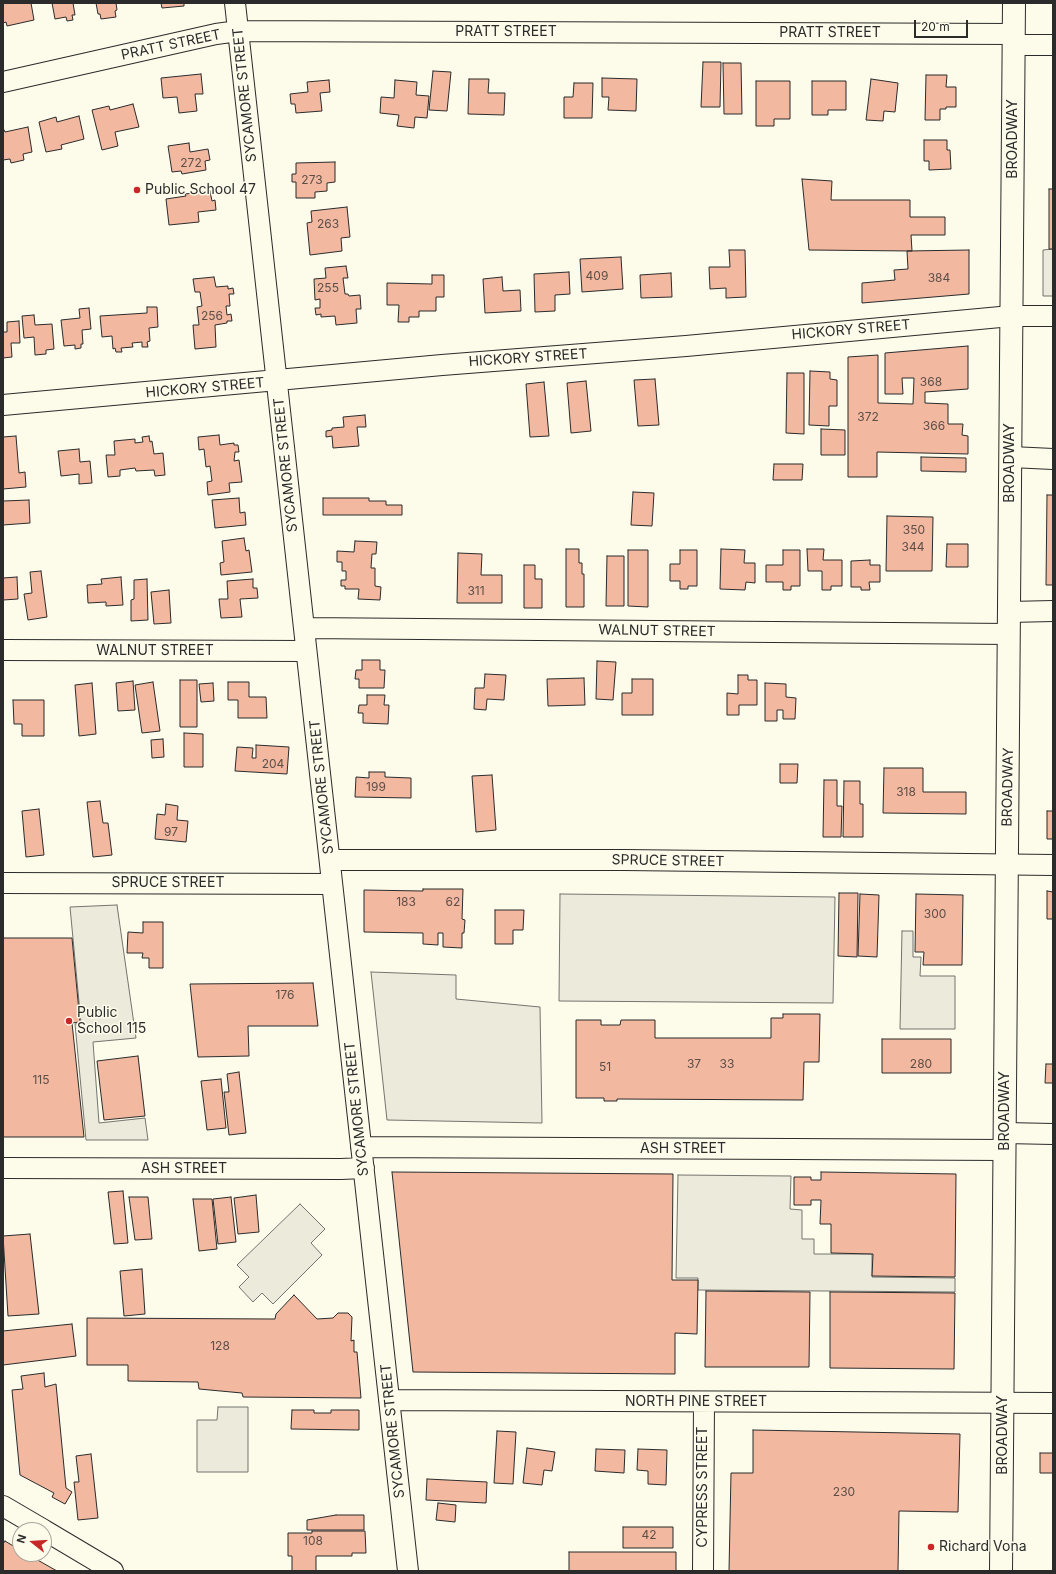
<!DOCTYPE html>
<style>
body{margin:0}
#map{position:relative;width:1056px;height:1574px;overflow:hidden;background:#fdfbea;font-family:Inter,sans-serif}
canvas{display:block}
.frame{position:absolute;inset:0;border:4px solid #2b2b2b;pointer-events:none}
.north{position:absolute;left:12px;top:1522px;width:40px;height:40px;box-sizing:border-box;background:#fdfbea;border:1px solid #a9a89e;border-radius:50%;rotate:287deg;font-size:11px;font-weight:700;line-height:16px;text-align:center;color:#2b2b2b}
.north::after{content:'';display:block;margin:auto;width:14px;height:18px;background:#c62828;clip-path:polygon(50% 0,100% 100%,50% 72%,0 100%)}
.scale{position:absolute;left:914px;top:20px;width:54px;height:18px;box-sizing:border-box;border:2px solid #2b2b2b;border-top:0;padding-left:5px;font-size:12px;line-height:14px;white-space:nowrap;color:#2b2b2b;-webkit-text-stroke:3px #fdfbea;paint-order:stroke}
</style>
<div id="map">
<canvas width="1056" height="1574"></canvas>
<div class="frame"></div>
<div class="north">N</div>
<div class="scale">20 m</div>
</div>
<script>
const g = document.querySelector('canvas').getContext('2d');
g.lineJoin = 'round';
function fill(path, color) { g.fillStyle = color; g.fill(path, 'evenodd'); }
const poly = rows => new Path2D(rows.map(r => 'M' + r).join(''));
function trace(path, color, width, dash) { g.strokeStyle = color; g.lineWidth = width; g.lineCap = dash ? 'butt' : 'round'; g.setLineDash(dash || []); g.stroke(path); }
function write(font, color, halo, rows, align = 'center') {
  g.font = font + ' Inter,sans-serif'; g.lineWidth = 3; g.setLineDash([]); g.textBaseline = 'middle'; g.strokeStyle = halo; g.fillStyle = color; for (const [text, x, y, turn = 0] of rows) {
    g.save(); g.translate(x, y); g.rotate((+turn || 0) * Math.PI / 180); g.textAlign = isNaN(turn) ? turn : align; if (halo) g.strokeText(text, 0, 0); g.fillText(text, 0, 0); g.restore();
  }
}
const green = poly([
 [1053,249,1053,296,1043,296,1043,250,1053,249]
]);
fill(green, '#ecebdb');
trace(green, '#74746e', 1);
const parking = poly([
 [560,894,835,897,833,1003,559,1001,560,894],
 [117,905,136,1038,93,1042,99,1123,145,1118,148,1140,86,1140,75,1024,81,1023,70,907,117,905],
 [902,931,913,931,913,957,921,957,920,976,955,976,955,1029,900,1029,902,931],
 [371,972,456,975,456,999,540,1007,542,1123,387,1120,371,972],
 [678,1175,791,1176,790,1209,802,1210,802,1239,814,1239,814,1254,872,1254,872,1277,955,1278,955,1292,698,1290,698,1278,676,1278,678,1175],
 [300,1204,325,1229,311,1243,322,1255,273,1304,262,1293,253,1302,239,1287,249,1277,237,1265,300,1204],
 [218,1407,248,1407,248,1472,197,1472,197,1420,217,1420,218,1407]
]);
fill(parking, '#eceadb');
trace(parking, '#74746e', 1);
const building = poly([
 [3,3,31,3,34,20,7,26,6,22,3,23,3,3],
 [52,3,73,3,75,15,72,15,73,20,67,21,66,17,55,19,52,3],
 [96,3,116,3,117,10,115,11,116,17,101,19,100,14,98,14,96,3],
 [161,3,184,3,184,6,162,8,161,3],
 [703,62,721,62,720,107,701,107,703,62],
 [723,63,741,63,742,114,724,114,723,63],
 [433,71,451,72,447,111,429,110,433,71],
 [201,74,203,94,195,94,197,111,179,113,177,97,163,98,161,78,201,74],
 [926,75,947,75,946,87,956,87,956,107,946,107,946,109,940,109,940,120,925,120,926,75],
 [602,78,637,79,636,111,608,110,609,97,602,97,602,78],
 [469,79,489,79,488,93,505,93,504,115,468,114,469,79],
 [871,79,898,83,895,112,884,111,883,121,866,120,871,79],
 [329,80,330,92,320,93,322,111,296,113,295,104,291,104,290,94,308,92,307,82,329,80],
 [395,80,417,82,416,95,429,96,427,118,415,117,414,128,397,126,399,115,380,113,381,97,394,98,395,80],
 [756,81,790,81,790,119,774,119,774,126,756,126,756,81],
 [812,81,846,81,846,110,828,110,828,115,812,115,812,81],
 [574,83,593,83,592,118,564,118,564,97,573,97,574,83],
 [133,104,139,127,115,132,118,146,102,150,92,110,109,106,110,110,133,104],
 [79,116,84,139,61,145,62,149,46,152,39,122,56,117,57,122,79,116],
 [28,127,32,152,23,154,24,160,11,163,10,159,3,160,3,128,5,132,28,127],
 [924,140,947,140,947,150,950,150,951,169,929,170,929,161,924,161,924,140],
 [189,143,190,152,208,149,210,160,205,161,206,170,182,174,181,171,172,172,168,146,189,143],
 [335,162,335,182,327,183,327,191,315,192,315,198,296,198,296,182,292,182,292,174,296,174,296,163,335,162],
 [802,179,832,181,831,200,910,200,910,217,945,217,945,235,911,235,912,251,809,250,802,179],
 [1049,189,1053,189,1053,249,1049,249,1049,189],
 [210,191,212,201,215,200,216,210,198,212,199,222,169,225,166,199,186,196,185,194,210,191],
 [347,207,350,237,341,238,342,251,310,255,307,223,312,222,311,211,347,207],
 [729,250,745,250,746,297,726,298,726,288,710,289,709,267,730,267,729,250],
 [969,250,969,294,862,303,862,283,895,280,894,270,908,269,907,251,969,250],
 [621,257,623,289,582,292,580,259,621,257],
 [346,266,348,278,343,278,345,294,348,294,349,296,360,295,361,309,356,309,357,323,336,325,335,316,321,317,321,314,316,315,315,308,320,308,320,299,315,300,314,279,326,278,325,268,346,266],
 [569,272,570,294,555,295,555,311,535,312,534,274,569,272],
 [671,273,672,297,641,298,640,275,671,273],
 [432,275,444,275,444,297,436,297,436,311,419,311,419,317,409,317,409,322,398,322,399,305,387,305,387,283,432,284,432,275],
 [214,277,216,287,228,286,228,289,233,288,234,294,229,294,230,306,226,306,227,315,231,314,232,321,227,321,227,323,215,325,216,347,195,349,193,325,199,325,197,307,202,306,200,292,195,292,193,279,214,277],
 [502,277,503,291,520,290,521,311,485,313,483,279,502,277],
 [147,307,157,307,158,327,149,328,150,341,147,342,148,347,142,347,142,342,132,343,133,347,121,348,122,352,116,352,115,348,113,349,112,336,102,337,100,316,147,313,147,307],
 [89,308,91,329,82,330,83,344,81,344,81,348,75,349,75,345,64,346,61,320,80,318,79,309,89,308],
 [34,315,35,325,52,324,54,349,46,350,46,354,35,355,34,337,24,338,22,316,34,315],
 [19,321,20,343,11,343,12,357,3,358,3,332,7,332,7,322,19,321],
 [968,346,968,389,925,392,925,403,948,404,948,424,963,424,962,435,968,436,968,454,877,452,877,477,848,477,848,357,878,355,878,403,913,404,914,378,902,378,903,394,885,394,885,353,968,346],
 [810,371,830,372,830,379,837,380,837,406,829,406,829,426,809,425,810,371],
 [787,373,804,373,804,434,786,433,787,373],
 [655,379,659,425,638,426,634,380,655,379],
 [586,381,591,431,571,433,567,383,586,381],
 [544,382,549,436,530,437,526,384,544,382],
 [365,415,366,427,357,427,359,446,333,448,332,436,326,437,326,431,332,430,332,428,344,427,343,417,365,415],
 [821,429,845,430,845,455,821,455,821,429],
 [219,435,220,445,234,443,234,445,238,445,239,452,235,452,234,461,239,460,242,482,229,483,230,492,208,495,207,482,212,481,210,466,206,467,204,449,199,450,198,437,219,435],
 [16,436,19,473,25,472,26,487,3,489,3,437,16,436],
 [149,436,150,442,152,441,154,454,163,453,165,475,155,476,154,470,136,471,135,468,120,470,120,476,108,477,106,455,115,455,114,441,135,439,135,443,143,442,142,437,149,436],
 [79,449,80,462,90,461,92,483,79,484,79,474,61,476,58,451,79,449],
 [921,457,966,458,966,472,921,471,921,457],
 [774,464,803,464,802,480,773,480,774,464],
 [633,492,654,493,652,526,631,525,633,492],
 [1047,495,1053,495,1053,585,1046,585,1047,495],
 [239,498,240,513,245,512,246,525,215,528,212,500,239,498],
 [323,498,369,498,369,501,386,501,386,505,402,505,402,515,323,515,323,498],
 [29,500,30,523,3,525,3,501,29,500],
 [887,516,933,517,932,571,886,571,887,516],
 [244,538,246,551,249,550,252,572,221,575,220,563,224,562,222,541,244,538],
 [355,541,377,542,376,554,372,554,371,568,375,568,375,586,381,587,380,600,358,599,359,589,345,589,345,586,341,586,341,580,346,580,346,571,342,571,342,562,337,562,337,551,354,552,355,541],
 [947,544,968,544,968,567,946,567,947,544],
 [566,549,579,549,579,563,582,563,582,574,584,574,584,607,566,607,566,549],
 [721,549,745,550,744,563,755,563,755,583,746,582,745,590,720,589,721,549],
 [807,549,824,549,823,560,842,560,842,586,831,586,831,590,822,590,822,571,808,571,807,549],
 [628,550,648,550,648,607,628,606,628,550],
 [680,550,697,550,697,586,688,586,688,589,680,589,680,581,670,581,670,564,680,564,680,550],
 [783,550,800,550,800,586,791,586,791,590,783,590,783,582,766,582,766,565,783,565,783,550],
 [458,553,482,554,481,575,502,575,502,603,457,603,458,553],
 [607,556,624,556,624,606,606,606,607,556],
 [870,560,870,565,880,565,880,582,869,582,870,590,861,590,861,587,851,587,851,561,870,560],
 [524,565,535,565,535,579,542,579,542,608,524,608,524,565],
 [41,571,47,617,28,620,24,594,32,593,30,572,41,571],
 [17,577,18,599,3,600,3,578,17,577],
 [121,577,123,605,106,606,106,602,88,603,87,585,102,584,101,579,121,577],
 [147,579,148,620,131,621,131,600,134,599,134,580,147,579],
 [253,579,253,588,257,588,258,598,240,599,242,617,221,618,219,599,228,599,227,581,253,579],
 [169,590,171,623,154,624,151,592,169,590],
 [362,660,380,660,380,670,385,670,384,688,359,688,359,679,355,679,356,670,362,670,362,660],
 [597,661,616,662,613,700,596,699,597,661],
 [485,674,506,675,504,700,487,699,486,710,474,709,475,688,484,688,485,674],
 [738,675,748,675,748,680,757,680,757,705,739,705,739,715,727,715,727,693,738,694,738,675],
 [584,678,585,705,548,706,547,679,584,678],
 [632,679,653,679,653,715,622,715,622,693,632,693,632,679],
 [180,680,197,680,197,727,180,727,180,680],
 [133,681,135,710,118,711,116,683,133,681],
 [153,682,160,731,142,733,135,685,153,682],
 [228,682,249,682,249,697,266,697,267,718,238,718,238,700,228,700,228,682],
 [92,683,96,734,79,736,75,685,92,683],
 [213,683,214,701,201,702,199,684,213,683],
 [765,683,786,684,786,697,796,698,795,719,783,719,783,710,777,710,777,721,765,721,765,683],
 [367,695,385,695,384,705,389,705,388,724,363,723,363,713,358,713,359,705,367,705,367,695],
 [13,700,44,700,44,736,22,736,22,724,14,724,13,700],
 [184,733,203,734,203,767,184,767,184,733],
 [163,739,164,757,152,758,151,740,163,739],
 [256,745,289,747,287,774,235,771,237,747,253,748,252,758,256,758,256,745],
 [780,764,798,764,797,783,780,783,780,764],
 [884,768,923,768,923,792,966,792,966,814,883,813,884,768],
 [369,772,385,772,385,777,411,778,411,798,355,797,356,777,369,778,369,772],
 [492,775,496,830,476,832,472,776,492,775],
 [824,780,837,780,837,806,842,806,841,837,823,837,824,780],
 [844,781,860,781,860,804,863,804,863,837,843,837,844,781],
 [100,801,103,823,108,823,112,855,93,857,87,802,100,801],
 [166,804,178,806,177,820,188,821,186,842,155,839,157,814,165,815,166,804],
 [39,809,44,855,26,857,22,811,39,809],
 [1047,811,1053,811,1053,839,1047,839,1047,811],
 [423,889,463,889,462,919,465,920,464,933,462,933,462,948,443,947,443,933,438,933,438,945,423,944,423,933,364,932,364,890,423,891,423,889],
 [1047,891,1053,892,1053,919,1047,919,1047,891],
 [839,893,858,893,857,957,838,956,839,893],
 [860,894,879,895,877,957,858,956,860,894],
 [916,894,963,895,962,965,923,965,924,952,915,952,916,894],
 [495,910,524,910,523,930,513,930,513,944,495,944,495,910],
 [143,922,163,922,163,968,149,968,149,958,142,958,143,953,127,953,128,932,143,933,143,922],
 [3,938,72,938,80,1022,72,1023,84,1137,3,1137,3,938],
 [313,983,318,1026,248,1026,249,1056,198,1057,190,984,313,983],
 [783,1014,820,1014,819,1062,804,1062,803,1100,617,1099,617,1101,604,1101,604,1098,576,1098,576,1020,601,1020,601,1025,620,1025,621,1020,655,1020,655,1038,771,1038,771,1018,783,1018,783,1014],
 [882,1039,951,1039,951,1073,882,1073,882,1039],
 [138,1056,145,1116,104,1120,97,1061,138,1056],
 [1046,1064,1053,1064,1053,1083,1045,1083,1046,1064],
 [239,1072,246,1133,229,1135,224,1092,229,1092,227,1074,239,1072],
 [221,1079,226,1128,207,1130,201,1081,221,1079],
 [392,1172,673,1174,672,1280,698,1280,697,1334,675,1333,675,1374,413,1372,392,1172],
 [821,1172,956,1174,955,1277,872,1276,873,1254,831,1253,831,1224,820,1224,821,1200,811,1200,811,1205,794,1205,794,1177,811,1177,811,1180,821,1180,821,1172],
 [123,1191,128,1243,114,1244,108,1192,123,1191],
 [256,1195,259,1232,238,1234,234,1198,256,1195],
 [129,1197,148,1197,152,1239,135,1240,129,1197],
 [231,1197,236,1242,218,1244,213,1199,231,1197],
 [193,1199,212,1199,217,1249,199,1251,193,1199],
 [30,1234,39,1314,8,1316,3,1236,30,1234],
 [142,1269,145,1314,124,1316,120,1271,142,1269],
 [706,1291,810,1292,809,1367,705,1367,706,1291],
 [830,1292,955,1293,954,1369,830,1368,830,1292],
 [294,1295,317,1319,333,1318,338,1313,348,1313,352,1317,351,1341,354,1340,354,1352,357,1352,361,1398,243,1397,242,1393,199,1389,198,1382,128,1381,128,1365,87,1365,87,1318,275,1319,276,1314,294,1295],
 [72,1324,76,1356,3,1365,3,1331,72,1324],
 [44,1373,45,1387,56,1384,66,1488,72,1492,65,1504,52,1497,54,1493,20,1475,12,1390,23,1389,21,1376,44,1373],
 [292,1410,314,1410,314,1413,331,1413,331,1410,359,1410,359,1430,291,1429,292,1410],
 [753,1430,960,1434,958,1512,899,1511,898,1571,729,1571,731,1473,753,1473,753,1430],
 [497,1431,516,1432,513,1484,494,1483,497,1431],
 [527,1448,555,1452,552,1471,544,1470,542,1485,523,1483,527,1448],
 [596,1449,625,1450,624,1473,595,1471,596,1449],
 [638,1449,667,1450,666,1485,648,1484,648,1471,637,1470,638,1449],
 [1040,1453,1053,1453,1053,1473,1040,1473,1040,1453],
 [91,1454,98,1518,78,1520,74,1482,79,1482,76,1456,91,1454],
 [427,1479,487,1482,486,1503,426,1500,427,1479],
 [438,1503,456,1505,455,1522,436,1520,438,1503],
 [336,1515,364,1515,364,1530,307,1530,307,1520,336,1515],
 [623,1527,673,1527,673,1548,623,1548,623,1527],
 [312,1531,365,1531,366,1553,352,1553,352,1556,316,1556,316,1571,292,1571,292,1556,288,1556,288,1533,312,1533,312,1531],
 [5,1541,20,1550,20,1554,27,1554,57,1571,3,1571,3,1544,5,1541],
 [569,1552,676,1552,676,1571,569,1571,569,1552]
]);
fill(building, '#f2b8a0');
trace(building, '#2b2b2b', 1);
const minor = poly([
 [235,3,408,1571],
 [1014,45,1053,45],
 [3,82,216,34,238,31,1014,34],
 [3,405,442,365,686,346,979,319,1011,316,1053,316],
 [1011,457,1053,459],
 [1009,612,1053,611],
 [304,628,1009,634],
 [3,650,306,651],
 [330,860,624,860,1053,865],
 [3,883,332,884],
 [1005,1133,1053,1134],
 [361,1147,1005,1150],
 [3,1168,341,1169,364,1168],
 [389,1400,1053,1403],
 [3,1506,44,1530],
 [44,1530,113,1571],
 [703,1571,704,1402]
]);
const major = poly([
 [1001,1571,1014,3]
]);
trace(minor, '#2b2b2b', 22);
trace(major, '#2b2b2b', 24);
trace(minor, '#fdfbea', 20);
trace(major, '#fdfbea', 22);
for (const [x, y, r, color] of [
 [137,190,4,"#c62828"],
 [69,1021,4,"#c62828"],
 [931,1547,4,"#c62828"]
]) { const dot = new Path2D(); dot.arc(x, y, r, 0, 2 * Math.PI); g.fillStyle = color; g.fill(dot); trace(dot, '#fdfbea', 1.5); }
write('12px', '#5d4e48', null, [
 ["272",191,163],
 ["273",312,180],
 ["263",328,224],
 ["409",597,276],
 ["384",939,278],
 ["255",328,288],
 ["256",212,316],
 ["368",931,382],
 ["372",868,417],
 ["366",934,426],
 ["350",914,530],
 ["344",913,547],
 ["311",476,591],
 ["204",273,764],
 ["199",376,787],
 ["318",906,792],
 ["97",171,832],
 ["183",406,902],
 ["62",453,902],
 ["300",935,914],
 ["176",285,995],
 ["37",694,1064],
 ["33",727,1064],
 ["280",921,1064],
 ["51",605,1067],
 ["115",41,1080],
 ["128",220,1346],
 ["230",844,1492],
 ["42",649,1535],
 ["108",313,1541]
]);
write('14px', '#2b2b2b', '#fdfbea', [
 ["PRATT STREET",506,32],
 ["PRATT STREET",830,33],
 ["PRATT STREET",171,45,-12],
 ["SYCAMORE STREET",245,95,-96],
 ["BROADWAY",1013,139,-90],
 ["HICKORY STREET",851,330,-5],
 ["HICKORY STREET",528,358,-4],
 ["HICKORY STREET",205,388,-5],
 ["BROADWAY",1010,463,-90],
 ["SYCAMORE STREET",286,465,-96],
 ["WALNUT STREET",657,631,1],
 ["WALNUT STREET",155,651],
 ["SYCAMORE STREET",322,787,-96],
 ["BROADWAY",1008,787,-89],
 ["SPRUCE STREET",668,861,1],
 ["SPRUCE STREET",168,883],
 ["SYCAMORE STREET",357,1109,-96],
 ["BROADWAY",1005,1111,-90],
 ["ASH STREET",683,1149],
 ["ASH STREET",184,1169],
 ["NORTH PINE STREET",696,1402],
 ["SYCAMORE STREET",393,1431,-96],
 ["BROADWAY",1003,1435,-90],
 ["CYPRESS STREET",703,1487,-90]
]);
write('14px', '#2b2b2b', '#fdfbea', [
 ["Public School 47",145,190],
 ["Public",77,1013],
 ["School 115",77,1029],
 ["Richard Vona",939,1547]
], 'left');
</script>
